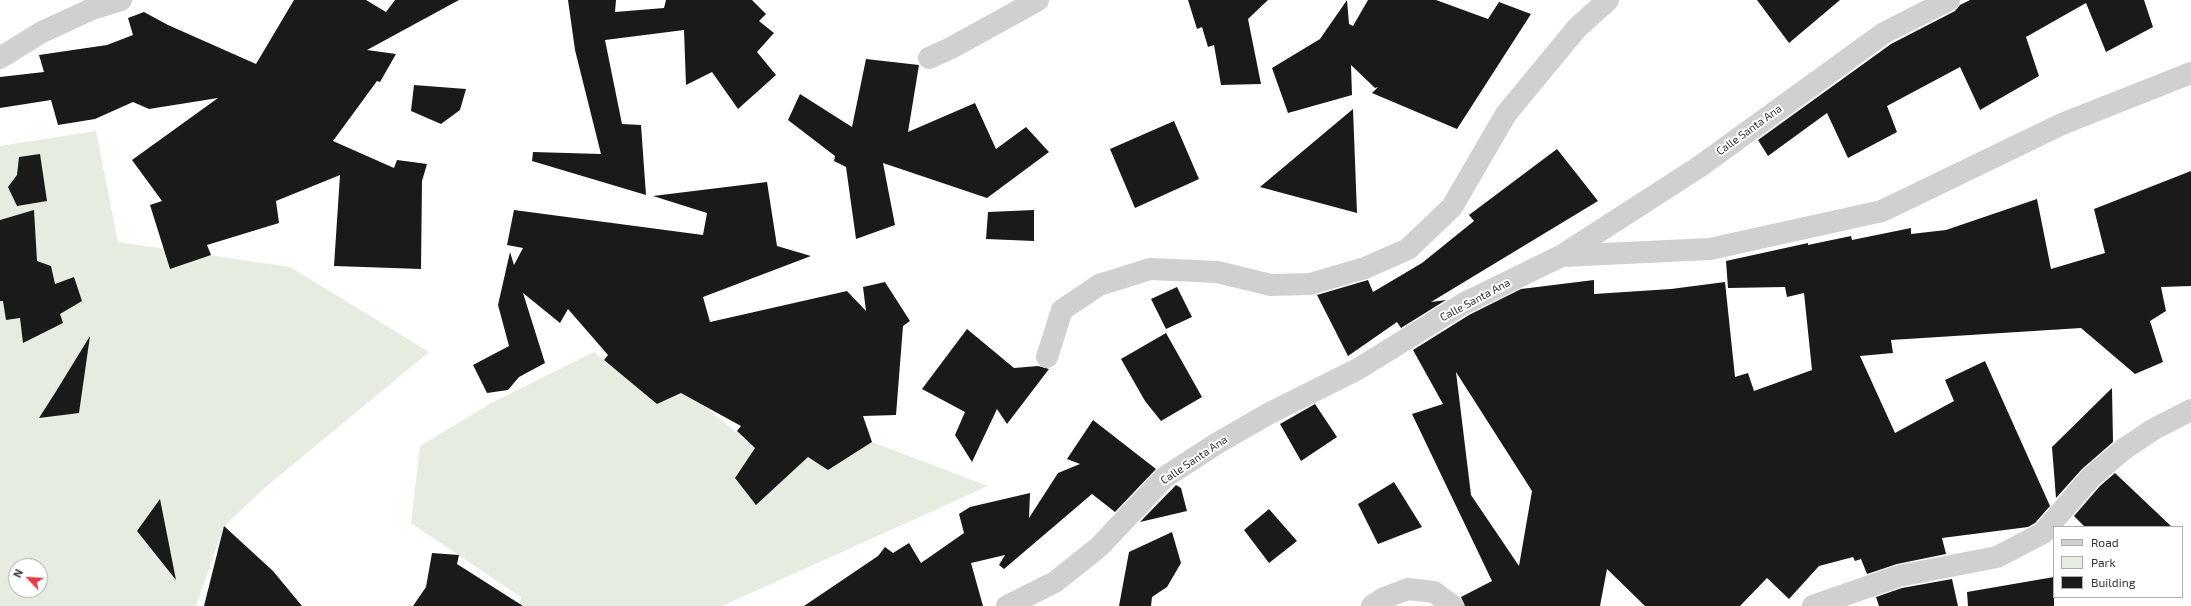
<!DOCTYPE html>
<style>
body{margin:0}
#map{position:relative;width:2191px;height:606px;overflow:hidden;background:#fff;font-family:"Exo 2",sans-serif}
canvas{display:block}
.legend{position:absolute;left:2053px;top:526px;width:130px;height:72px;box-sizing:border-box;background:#fff;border:1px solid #adadad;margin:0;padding:5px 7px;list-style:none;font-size:12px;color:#333}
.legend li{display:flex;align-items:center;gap:8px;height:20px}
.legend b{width:20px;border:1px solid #adadad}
.north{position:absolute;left:8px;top:558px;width:40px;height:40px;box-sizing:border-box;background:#fff;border:1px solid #adadad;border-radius:50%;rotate:295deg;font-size:11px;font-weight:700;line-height:16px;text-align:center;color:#333}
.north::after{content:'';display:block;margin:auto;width:14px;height:18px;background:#e63946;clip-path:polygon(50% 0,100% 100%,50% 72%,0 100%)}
</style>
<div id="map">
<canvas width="2191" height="606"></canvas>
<ul class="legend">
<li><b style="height:5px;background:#d0d0d0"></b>Road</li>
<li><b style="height:11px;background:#e6ecdf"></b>Park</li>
<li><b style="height:11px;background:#1a1a1a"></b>Building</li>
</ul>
<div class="north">N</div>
</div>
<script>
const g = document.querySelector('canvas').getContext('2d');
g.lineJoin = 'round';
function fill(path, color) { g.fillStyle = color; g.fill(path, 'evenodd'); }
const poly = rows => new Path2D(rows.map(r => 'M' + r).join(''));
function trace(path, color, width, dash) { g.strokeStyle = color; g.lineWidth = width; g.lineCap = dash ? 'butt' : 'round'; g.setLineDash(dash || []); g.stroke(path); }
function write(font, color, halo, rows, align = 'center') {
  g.font = font + ' "Exo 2",sans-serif'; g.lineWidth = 4; g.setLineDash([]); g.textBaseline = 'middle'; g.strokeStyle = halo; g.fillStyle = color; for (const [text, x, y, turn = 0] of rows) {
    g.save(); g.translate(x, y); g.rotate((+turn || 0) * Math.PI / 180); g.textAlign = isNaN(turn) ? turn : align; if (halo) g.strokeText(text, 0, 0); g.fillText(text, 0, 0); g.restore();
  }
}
fill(poly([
 [96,131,118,242,290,267,429,352,268,485,224,526,196,606,0,606,0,146],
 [16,566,40,566,40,590,16,590],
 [594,352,657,403,686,391,755,448,735,478,756,504,808,457,828,470,872,442,988,486,722,606,519,606,521,597,411,523,420,446,495,401]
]), '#e6ecdf');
fill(poly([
 [294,0,366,0,386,12,395,0,459,0,367,50,396,54,380,82,377,81,333,141,394,168,397,160,427,164,422,181,421,269,334,266,340,175,276,201,279,223,207,245,211,255,170,269,150,205,162,201,132,160,218,98,149,109,133,102,95,119,58,125,51,100,0,108,0,77,44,72,39,55,107,45,133,35,128,18,144,12,168,25,256,64],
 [568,0,616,0,615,12,664,8,666,0,752,0,766,14,759,21,774,33,757,52,776,75,738,109,712,72,686,85,684,30,605,40,622,124,641,125,646,195,532,161,533,152,601,154,575,50],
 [1188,0,1268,0,1248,19,1261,84,1221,85,1214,45,1208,47,1202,27,1197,29],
 [1347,0,1349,24,1353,26,1368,0,1436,0,1488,19,1499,2,1531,14,1457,129,1372,93,1378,87,1375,88,1351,65,1352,95,1288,113,1272,68,1320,39],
 [1757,0,1840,0,1789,43],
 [1970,0,2144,0,2153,27,2106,52,2086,3,2026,37,2039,76,1980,110,1960,67,1887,106,1897,132,1848,158,1827,113,1768,156,1758,140,1891,44,1955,11,1960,5],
 [866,59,919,65,908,132,975,103,996,149,1026,127,1049,152,987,198,883,163,895,225,856,239,846,167,834,161,835,156,788,120,800,94,852,127],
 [414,85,466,89,460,110,441,124,411,111],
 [1353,109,1357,213,1260,187],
 [1174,121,1199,179,1135,208,1110,149],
 [1557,149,1598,201,1431,302,1446,300,1401,328,1397,322,1348,356,1317,295,1368,280,1373,292,1422,263,1474,221,1469,215],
 [40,154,47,201,17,206,8,187,17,175,19,157],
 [2191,171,2191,286,2161,287,2166,311,2150,321,2163,362,2135,374,2081,328,1891,340,1893,353,1860,356,1895,433,1954,401,1945,380,1985,361,2050,506,2035,523,2028,527,1942,538,1946,554,1897,564,1867,574,1861,559,1855,561,1853,557,1819,566,1789,599,1767,578,1740,606,1645,606,1607,569,1600,606,1465,606,1461,597,1492,581,1412,414,1443,404,1413,350,1469,315,1521,289,1594,280,1594,294,1671,289,1725,282,1735,377,1748,373,1754,391,1812,370,1804,293,1787,297,1785,287,1728,288,1726,261,1808,243,1808,245,1851,236,1852,240,1911,228,1911,234,1946,230,2037,199,2051,269,2105,253,2094,209],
 [1456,372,1532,491,1519,566,1471,495],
 [767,182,777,246,811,256,703,297,710,322,847,291,866,311,863,287,885,282,910,321,903,326,896,415,863,416,872,442,828,470,808,457,756,505,735,478,755,448,737,431,741,426,681,393,657,404,604,360,608,355,568,309,560,323,523,293,545,363,519,377,508,390,487,393,473,365,509,346,498,305,510,252,514,265,523,248,507,245,514,210,703,235,707,213,653,196],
 [34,210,37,261,51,266,55,284,74,277,82,301,60,314,63,323,23,343,20,318,6,320,3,301,0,301,0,220],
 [1034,210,1034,241,986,239,988,212],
 [1177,287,1192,317,1166,329,1151,299],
 [967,329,1014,368,1038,366,1049,369,1007,424,997,409,972,462,955,435,965,412,922,389],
 [1166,333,1202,397,1161,421,1145,401,1121,359],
 [90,336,79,413,39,418,55,393],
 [2112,388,2113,442,2082,469,2056,498,2052,447],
 [1315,404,1337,437,1301,461,1280,424],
 [1093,420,1156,469,1115,512,1092,494,1004,569,999,565,1005,555,971,563,983,606,804,606,878,556,885,547,893,553,909,543,921,563,964,533,959,514,970,507,1030,493,1029,518,1058,473,1080,464,1067,459],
 [2115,473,2172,527,2085,527,2074,516,2100,486],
 [1394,482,1422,527,1378,544,1358,504],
 [1176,485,1181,488,1187,511,1140,522],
 [160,499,176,580,137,531],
 [1269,509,1297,541,1269,563,1244,530],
 [224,526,273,571,302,606,204,606],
 [1172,532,1181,563,1167,587,1152,597,1151,606,1119,606,1129,552],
 [432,553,459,555,457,564,523,606,413,606,426,587],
 [2054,577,2054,606,1968,606,1967,592],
 [1952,579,1958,606,1879,606,1876,597,1902,588]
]), '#1a1a1a');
trace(poly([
 [0,58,42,32,92,9,121,0],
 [929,58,951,48,1038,0],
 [1562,256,1710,249,1882,211,2062,124,2191,73],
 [1047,357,1062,310,1099,285,1150,269,1217,272,1271,285,1310,284,1365,268,1408,249,1452,207,1506,114,1577,28,1608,0],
 [1007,606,1055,582,1099,547,1165,477,1216,444,1268,414,1358,369,1463,304,1561,256,1699,167,1884,33,1949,0],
 [1372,606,1384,598,1408,589,1434,592,1453,606],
 [1813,606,1899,576,1997,557,2043,533,2091,477,2124,449,2154,429,2191,410]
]), '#d0d0d0', 22);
write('11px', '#333', '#fff', [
 ["Calle Santa Ana",1749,130,-36],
 ["Calle Santa Ana",1475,300,-28],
 ["Calle Santa Ana",1194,460,-34]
]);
</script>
